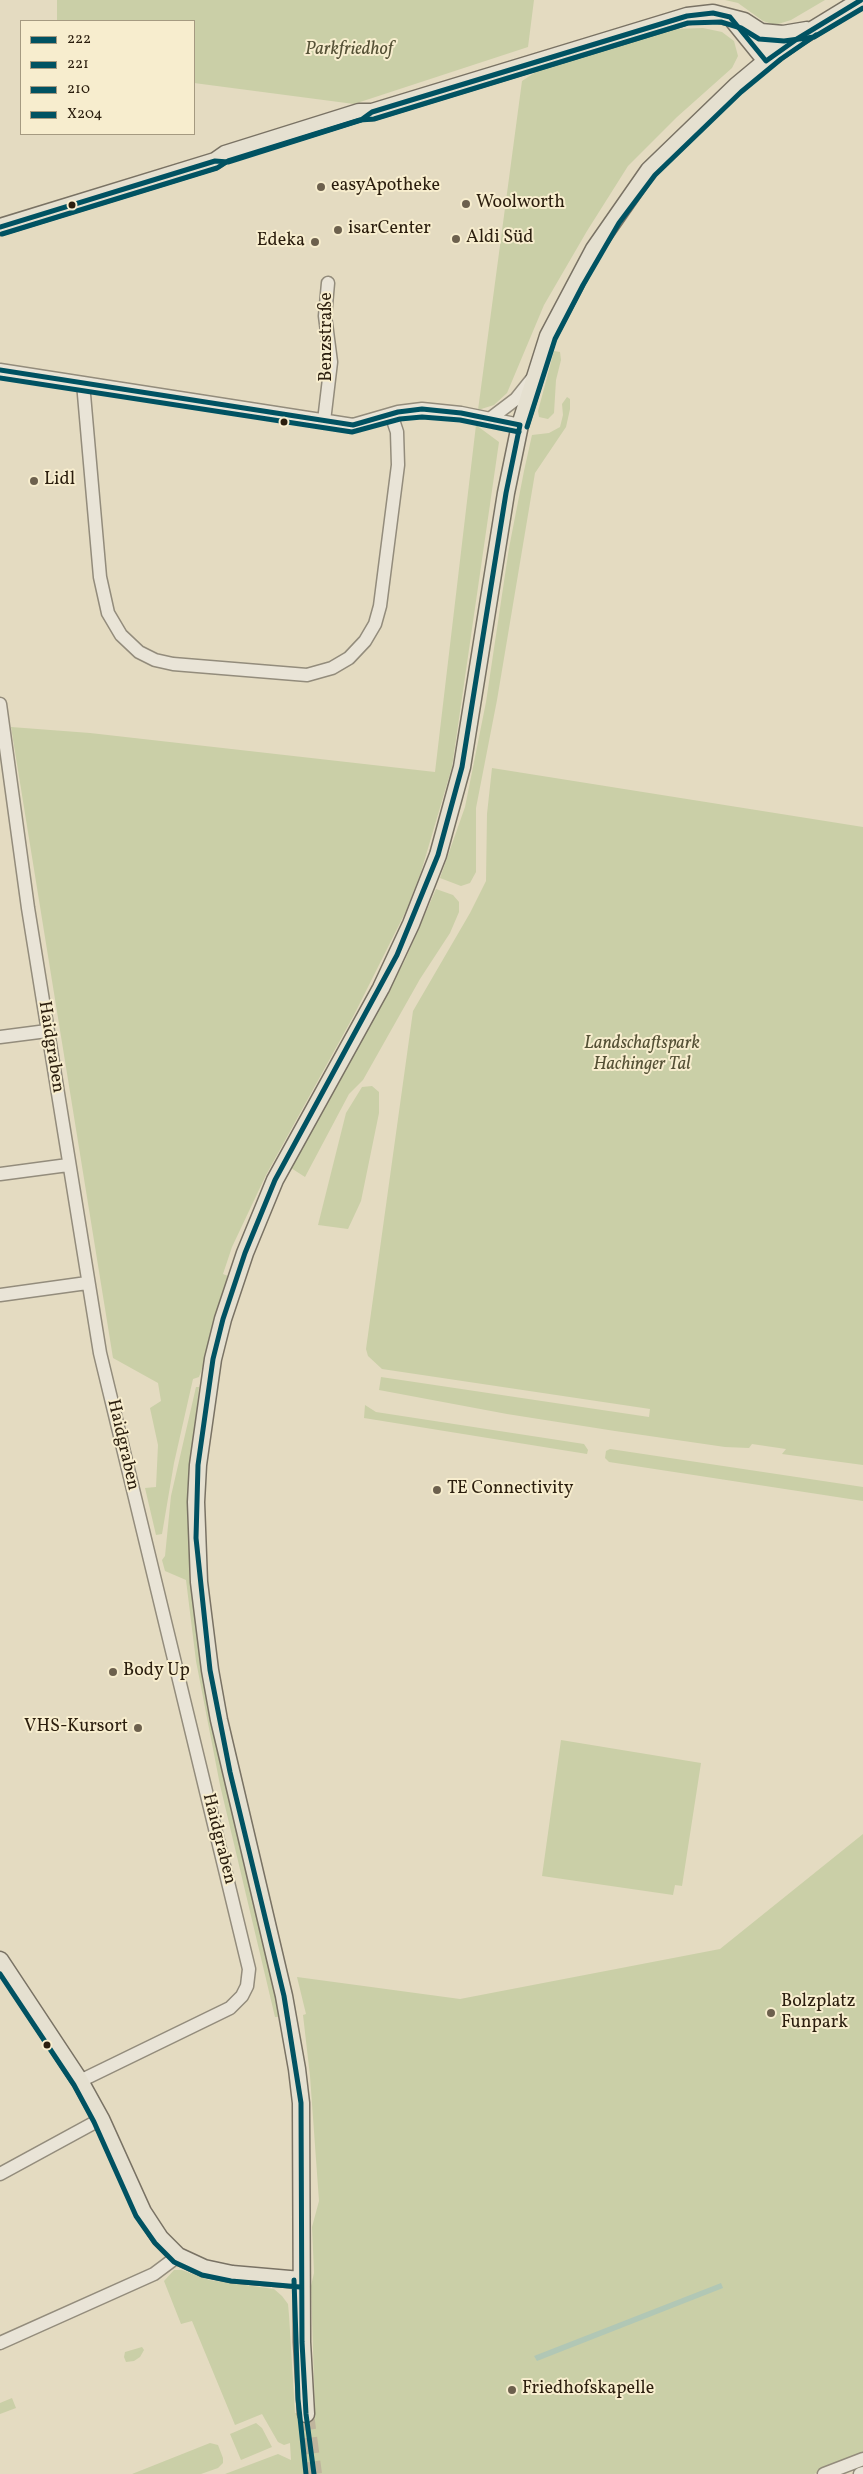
<!DOCTYPE html>
<meta charset="utf-8">
<style>
body{margin:0}
#map{position:relative;width:863px;height:2474px;overflow:hidden;background:#e4dbc1;font-family:Vollkorn,serif}
canvas{display:block}
.legend{position:absolute;left:20px;top:20px;width:175px;height:115px;box-sizing:border-box;background:#f7edce;border:1px solid #a59a81;margin:0;padding:6px 9px;list-style:none;font-size:15px;color:#2b1e0e}
.legend li{display:flex;align-items:center;gap:10px;height:25px}
.legend b{width:25px;border:1px solid #a59a81}
</style>
<div id="map">
<canvas width="863" height="2474"></canvas>
<ul class="legend">
<li><b style="height:6px;background:#005262"></b>222</li>
<li><b style="height:6px;background:#005262"></b>221</li>
<li><b style="height:6px;background:#005262"></b>210</li>
<li><b style="height:6px;background:#005262"></b>X204</li>
</ul>
</div>
<script>
const g = document.querySelector('canvas').getContext('2d');
g.lineJoin = 'round';
function fill(path, color) { g.fillStyle = color; g.fill(path, 'evenodd'); }
const poly = rows => new Path2D(rows.map(r => 'M' + r).join(''));
function trace(path, color, width, dash) { g.strokeStyle = color; g.lineWidth = width; g.lineCap = dash ? 'butt' : 'round'; g.setLineDash(dash || []); g.stroke(path); }
function write(font, color, halo, rows, align = 'center') {
  g.font = font + ' Vollkorn,serif'; g.lineWidth = 4; g.setLineDash([]); g.textBaseline = 'middle'; g.strokeStyle = halo; g.fillStyle = color; for (const [text, x, y, turn = 0] of rows) {
    g.save(); g.translate(x, y); g.rotate((+turn || 0) * Math.PI / 180); g.textAlign = isNaN(turn) ? turn : align; if (halo) g.strokeText(text, 0, 0); g.fillText(text, 0, 0); g.restore();
  }
}
fill(poly([
 [57,0,534,0,528,47,354,104,194,83,194,21,57,21],
 [725,0,825,0,791,20,775,25,763,21,738,3],
 [703,28,722,32,734,41,738,56,732,68,677,117,628,166,587,231,544,305,507,393,494,405,478,410,522,81,548,64,641,34,674,29],
 [554,351,560,352,561,360,556,380,554,413,548,419,539,417,538,411],
 [567,397,570,399,570,409,566,427,535,473,497,700,476,808,476,872,470,883,461,886,440,878,465,807,486,702,509,548,524,471,532,435,549,433,560,427,563,415,562,404],
 [476,425,499,442,452,767,421,872,406,911,354,1015,266,1175,232,1247,223,1274,228,1276,203,1366,199,1377,193,1379,174,1463,162,1534,156,1535,145,1488,156,1487,158,1445,150,1408,161,1401,158,1383,113,1358,11,727,90,733,435,772],
 [492,768,863,827,863,1465,782,1454,786,1449,752,1444,749,1448,725,1447,615,1431,507,1414,379,1390,381,1377,649,1417,650,1409,382,1369,368,1356,366,1349,413,1011,470,913,486,881,487,814],
 [436,889,453,895,459,902,459,912,450,933,420,979,363,1080,349,1094,305,1177,291,1168,405,960],
 [372,1086,379,1092,379,1113,361,1201,348,1229,318,1225,346,1113,362,1087],
 [196,1387,199,1387,191,1465,191,1538,282,2017,275,2017,220,1785,196,1661,186,1580,165,1571,162,1560,165,1556,171,1496],
 [365,1405,376,1412,584,1444,588,1450,587,1454,364,1418],
 [610,1449,863,1487,863,1501,609,1462,605,1458,606,1451],
 [561,1740,701,1763,682,1886,675,1885,673,1895,542,1876],
 [863,1834,863,2455,814,2474,225,2474,278,2454,291,2460,290,2443,284,2445,278,2442,262,2414,235,2425,192,2321,181,2324,164,2281,174,2270,182,2270,209,2280,274,2289,282,2296,288,2304,289,2315,295,2413,315,2412,311,2286,314,2273,312,2227,319,2201,310,2076,303,2015,306,2014,297,1977,460,1999,720,1949],
 [142,2347,144,2350,140,2357,134,2361,126,2362,124,2357,125,2352],
 [12,2398,16,2408,0,2414,0,2403],
 [256,2423,262,2428,272,2447,241,2460,230,2434],
 [210,2443,218,2445,223,2458,223,2463,218,2468,201,2474,132,2474]
]), '#cacfa7');
fill(poly([
 [721,2283,723,2288,537,2361,534,2356]
]), '#b1c7b5');
trace(poly([
 [306,2414,314,2474]
]), '#bfb59d', 16, [16, 8]);
const minor = poly([
 [0,370,353,425,398,412,422,409,461,413,520,425],
 [83,383,100,577,108,613,121,635,139,652,155,660,173,664,307,675,332,668,349,658,365,641,375,624,380,606,398,465,397,432,391,414],
 [491,418,516,399,532,379],
 [324,421,331,362,325,316,328,283],
 [0,704,28,908,100,1353,249,1969,247,1986,242,1996,230,2008,80,2081],
 [0,1037,47,1031],
 [0,1174,68,1165],
 [0,1295,87,1283],
 [0,2174,101,2119],
 [0,2343,154,2274,178,2256],
 [824,2474,863,2459],
 [860,2474,863,2473]
]);
const major = poly([
 [732,19,766,61],
 [761,32,783,34,807,30],
 [0,227,215,161,225,154,359,112,372,112,687,16,713,13,744,21,761,32,777,53],
 [0,1960,80,2081,101,2119,143,2212,160,2238,178,2256,204,2268,232,2274,301,2280],
 [306,2414,302,2342,301,2103,297,2069,284,1996,219,1720,210,1670,199,1582,196,1502,198,1465,213,1359,223,1319,245,1253,275,1180,381,988,411,924,438,855,462,767,506,493,520,425,548,336,594,249,649,170,736,86,766,61,797,39,861,0]
]);
trace(minor, '#938c7c', 15);
trace(major, '#797264', 19);
trace(minor, '#e9e4d7', 12);
trace(major, '#e5e0d0', 16);
trace(poly([
 [0,370,353,425,398,412,422,409,461,413,520,425],
 [314,2474,306,2414,302,2342,301,2103,284,1996,230,1772,210,1670,196,1538,198,1465,213,1359,223,1319,245,1253,275,1180,397,955,438,855,462,767,506,493,520,425]
]), '#005262', 5);
trace(poly([
 [2,234,217,168,228,161,360,120,374,119,688,23,721,22,741,28,759,39,784,41,814,37,863,8],
 [0,378,352,432,400,419,422,417,460,420,519,432],
 [527,427,555,339,583,285,619,223,655,175,741,92,781,59,816,35]
]), '#005262', 5);
trace(poly([
 [0,1974,74,2085,94,2122,136,2216,155,2243,174,2262,202,2275,231,2281,300,2287],
 [294,2280,298,2399,306,2474]
]), '#005262', 5);
trace(poly([
 [0,227,215,161,228,162,361,120,372,112,687,16,713,13,730,17,766,61,797,39,861,0]
]), '#005262', 5);
for (const [x, y, r, color] of [
 [321,187,5,"#6c604d"],
 [466,204,5,"#6c604d"],
 [72,205,4.5,"#2b1e0e"],
 [338,230,5,"#6c604d"],
 [456,239,5,"#6c604d"],
 [315,242,5,"#6c604d"],
 [284,422,4.5,"#2b1e0e"],
 [34,481,5,"#6c604d"],
 [437,1490,5,"#6c604d"],
 [113,1672,5,"#6c604d"],
 [138,1728,5,"#6c604d"],
 [771,2013,5,"#6c604d"],
 [47,2045,4.5,"#2b1e0e"],
 [512,2390,5,"#6c604d"]
]) { const dot = new Path2D(); dot.arc(x, y, r, 0, 2 * Math.PI); g.fillStyle = color; g.fill(dot); trace(dot, '#f7edce', 2); }
write('italic 18px', '#545035', '#f7edce', [
 ["Parkfriedhof",349,51],
 ["Landschaftspark",642,1045],
 ["Hachinger Tal",642,1066]
]);
write('18px', '#2b1e0e', '#f7edce', [
 ["easyApotheke",331,187],
 ["Woolworth",476,204],
 ["isarCenter",348,230],
 ["Aldi Süd",466,239],
 ["Edeka",305,242,"right"],
 ["Lidl",44,481],
 ["TE Connectivity",447,1490],
 ["Body Up",123,1672],
 ["VHS-Kursort",128,1728,"right"],
 ["Bolzplatz",781,2003],
 ["Funpark",781,2024],
 ["Friedhofskapelle",522,2390]
], 'left');
write('18px', '#2b1e0e', '#f7edce', [
 ["Benzstraße",328,337,-90],
 ["Haidgraben",50,1047,81],
 ["Haidgraben",122,1445,77],
 ["Haidgraben",218,1839,76]
]);
</script>
